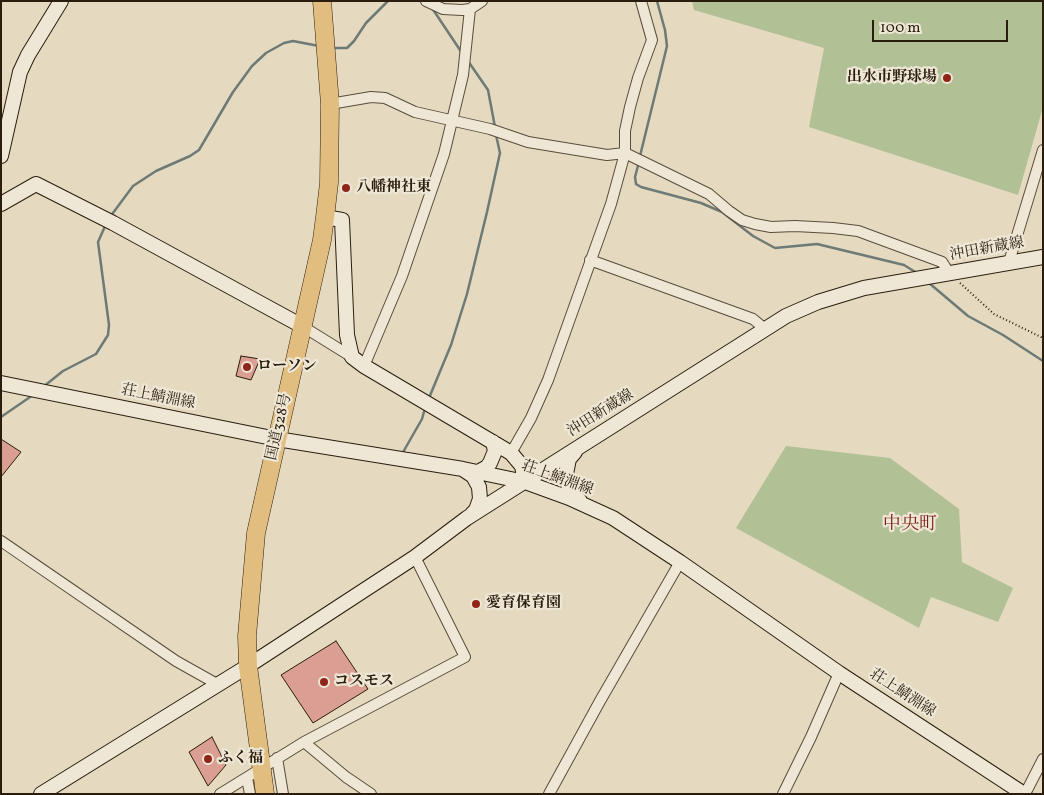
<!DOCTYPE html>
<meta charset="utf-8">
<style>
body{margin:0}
#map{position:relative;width:1044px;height:795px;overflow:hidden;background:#e5dac0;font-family:Vollkorn,serif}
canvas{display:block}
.frame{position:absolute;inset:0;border:2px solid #2b1d0d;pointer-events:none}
.scale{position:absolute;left:872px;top:20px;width:136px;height:22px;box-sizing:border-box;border:2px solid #2b1d0d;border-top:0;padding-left:6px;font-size:15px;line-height:18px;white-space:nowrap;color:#2b1d0d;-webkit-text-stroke:4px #eee7d6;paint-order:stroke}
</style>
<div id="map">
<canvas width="1044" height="795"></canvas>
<div class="frame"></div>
<div class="scale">100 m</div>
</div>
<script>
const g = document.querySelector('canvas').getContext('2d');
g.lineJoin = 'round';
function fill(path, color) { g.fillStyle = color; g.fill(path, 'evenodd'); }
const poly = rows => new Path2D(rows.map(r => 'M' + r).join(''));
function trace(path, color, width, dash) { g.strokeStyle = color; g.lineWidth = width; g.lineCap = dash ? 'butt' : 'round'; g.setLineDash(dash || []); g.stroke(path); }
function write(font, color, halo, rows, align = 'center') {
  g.font = font + ' Vollkorn,"Noto Serif JP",serif'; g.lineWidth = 4.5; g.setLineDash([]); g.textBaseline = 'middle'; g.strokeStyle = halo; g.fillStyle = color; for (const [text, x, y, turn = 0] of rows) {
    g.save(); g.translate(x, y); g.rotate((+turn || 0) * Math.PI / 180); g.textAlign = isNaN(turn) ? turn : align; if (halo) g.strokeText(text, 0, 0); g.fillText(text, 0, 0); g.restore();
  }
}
fill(poly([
 [692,1,1043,1,1043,107,1018,195,809,127,824,48,694,10],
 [786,446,890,458,959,509,962,562,1013,588,998,622,931,597,919,628,736,528]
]), '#b1c095');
trace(poly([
 [432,8,462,53],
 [332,48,347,48,354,41,366,23,388,1],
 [468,61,488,90,495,127],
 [640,156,667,46,665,30,657,1],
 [639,162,635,177,636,184,641,187,701,203,722,212,753,236,775,248,817,244,904,265,917,273],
 [110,217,133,186,156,171,190,156,199,150,233,92,252,66,266,53,284,43,293,41,319,46],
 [929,283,968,316,1003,335,1043,361],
 [43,387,63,371,96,354,108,335,109,325,98,242,106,224],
 [429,398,451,345,467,294,487,212,500,153,496,135],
 [1,417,33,395],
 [402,454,422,419,425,408]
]), '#6d7a76', 2.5);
const building = poly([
 [241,356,260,359,251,380,236,376,241,356],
 [1,439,21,452,1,477,1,439],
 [336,641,368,689,313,723,281,675,336,641],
 [212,737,226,765,208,786,189,752,212,737]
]);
fill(building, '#db9e93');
trace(building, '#2b1d0d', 1);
const street = poly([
 [426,1,443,9,462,10,470,9,482,1],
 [330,104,371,97,385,98,415,112,490,129,528,142,607,155,625,153,709,194,729,211,742,220,755,224,771,227,795,226,833,228,858,231,942,262,949,273],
 [590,260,753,319,765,329],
 [1009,262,1043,150],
 [302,326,352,357],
 [364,366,402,276,444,154,463,75,470,9],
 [511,453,531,418,548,380,611,204,625,153,625,131,630,107,638,78,652,40,641,1],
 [1,541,176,661,217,684],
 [304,742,346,777,371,794],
 [277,758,283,794],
 [247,778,250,794],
 [220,794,304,742,465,657,415,557],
 [549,794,600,701,680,562],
 [783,794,811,737,839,673],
 [1025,794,1043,759]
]);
const secondary = poly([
 [1,156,20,72,28,55,61,1],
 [1,204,36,184,113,223,302,326],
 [325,217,342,220,347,335,352,357,364,366,511,453,522,466,525,482],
 [1,383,277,439,463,469,525,482,569,498,613,518,680,562,839,673,1024,794],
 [575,452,569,459,566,474,569,489,580,501],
 [464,470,473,476,479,487,480,499,476,510,472,514],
 [478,472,487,467,490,463,495,451,493,442],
 [41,794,248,666,415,557,467,518,786,316,818,302,864,288,1043,257]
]);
const highway = poly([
 [265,794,248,666,247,636,256,533,322,240,325,217,329,183,330,104,322,1]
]);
trace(street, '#5a4c3a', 12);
trace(secondary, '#2b1d0d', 16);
trace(highway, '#2b1d0d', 19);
trace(poly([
 [960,283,994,314,1043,338]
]), '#2b1d0d', 2, [1, 2.5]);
trace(street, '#eee7d6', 10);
trace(secondary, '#eee7d6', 14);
trace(highway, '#e2bd80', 18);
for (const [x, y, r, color] of [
 [947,78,5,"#8f2418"],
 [346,188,5,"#8f2418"],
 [247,367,5,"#8f2418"],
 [476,604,5,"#8f2418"],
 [324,682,5,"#8f2418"],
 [208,759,5,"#8f2418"]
]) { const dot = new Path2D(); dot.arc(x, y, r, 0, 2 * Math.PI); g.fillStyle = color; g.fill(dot); trace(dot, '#eee7d6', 2); }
write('bold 15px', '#2b1d0d', '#eee7d6', [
 ["出水市野球場",937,78,"right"],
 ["八幡神社東",356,188],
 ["ローソン",257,367],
 ["愛育保育園",486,604],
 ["コスモス",334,682],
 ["ふく福",218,759]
], 'left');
write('15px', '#2b1d0d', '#eee7d6', [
 ["沖田新蔵線",987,250,-10],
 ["荘上鯖淵線",158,398,11],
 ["沖田新蔵線",601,414,-32],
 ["国道328号",280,427,-77],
 ["荘上鯖淵線",557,479,20],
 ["荘上鯖淵線",902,694,33]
]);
write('18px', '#7a1f14', '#eee7d6', [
 ["中央町",910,526]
]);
</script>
